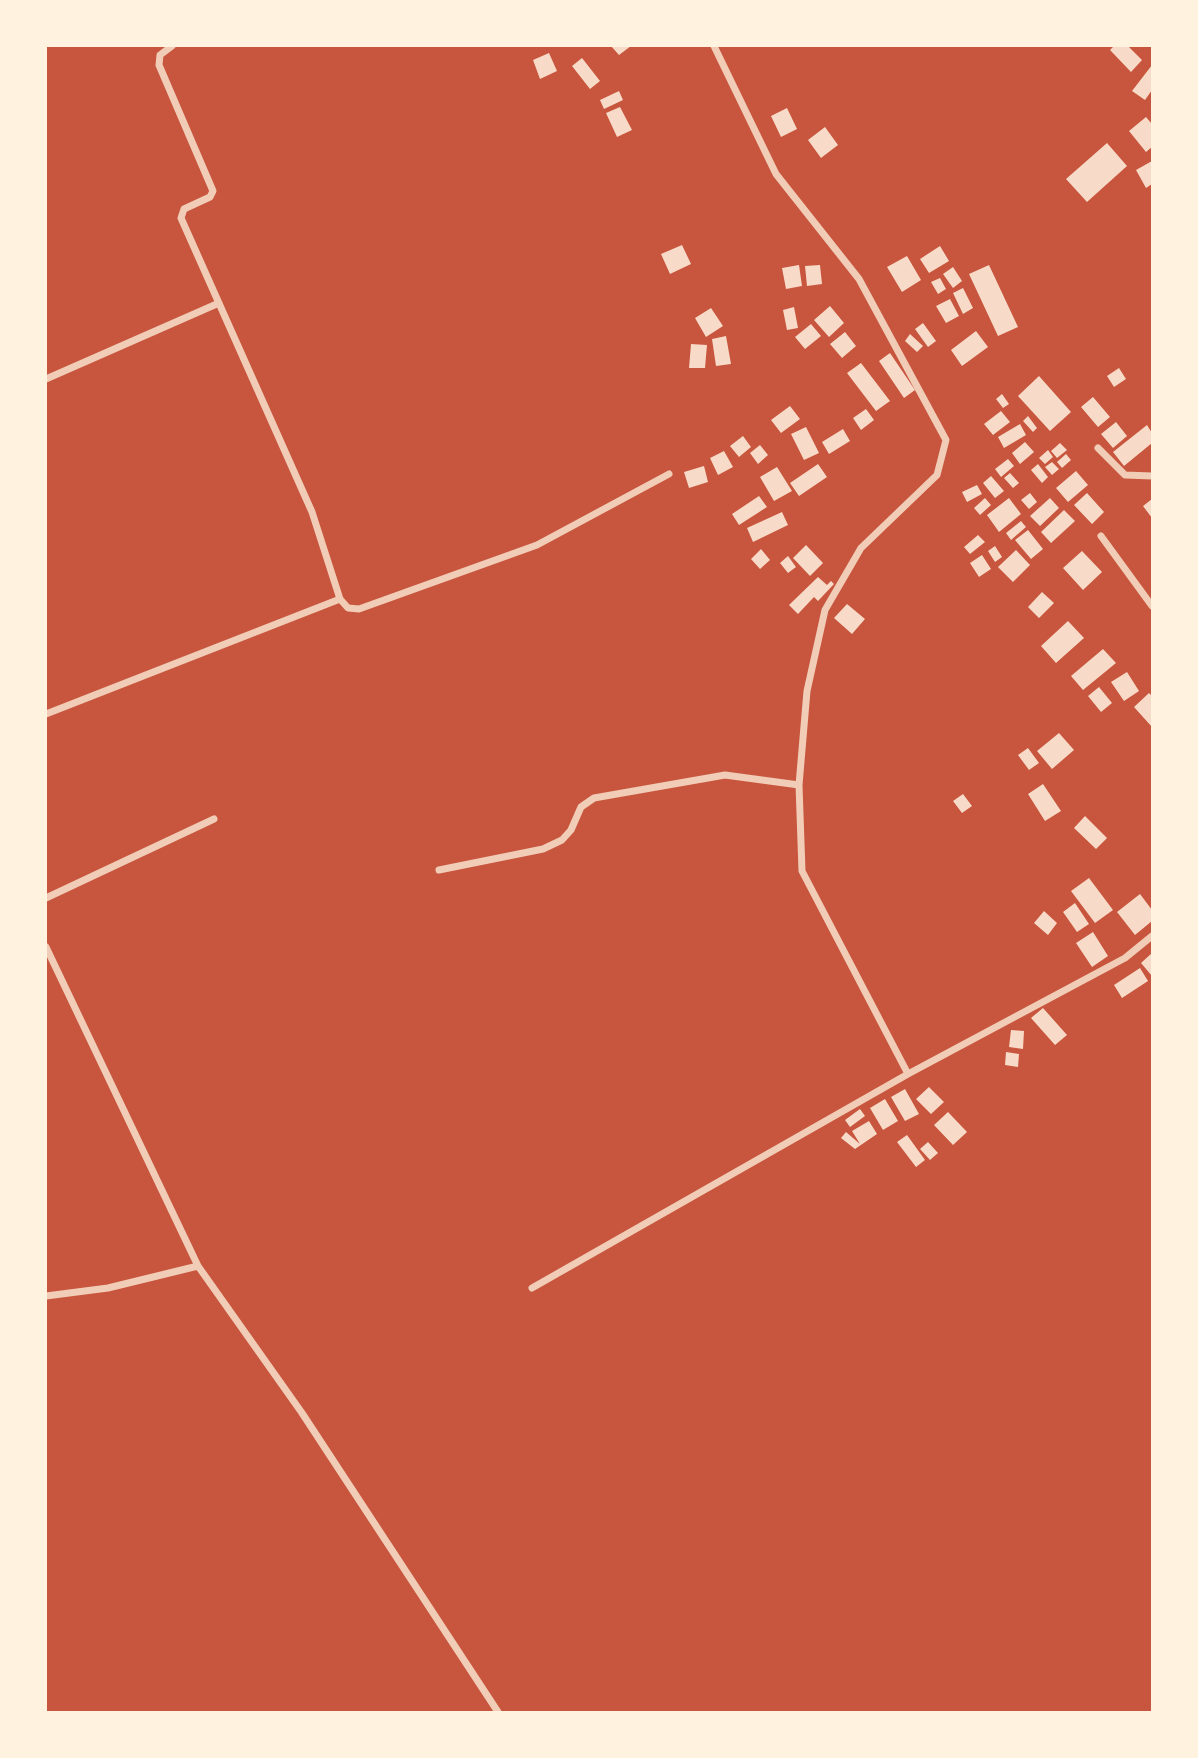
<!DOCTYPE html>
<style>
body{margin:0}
#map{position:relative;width:1198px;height:1758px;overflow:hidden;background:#c8553d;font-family:Overpass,sans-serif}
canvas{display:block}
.frame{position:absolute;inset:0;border:47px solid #fff3e0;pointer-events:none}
</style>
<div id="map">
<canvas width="1198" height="1758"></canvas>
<div class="frame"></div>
</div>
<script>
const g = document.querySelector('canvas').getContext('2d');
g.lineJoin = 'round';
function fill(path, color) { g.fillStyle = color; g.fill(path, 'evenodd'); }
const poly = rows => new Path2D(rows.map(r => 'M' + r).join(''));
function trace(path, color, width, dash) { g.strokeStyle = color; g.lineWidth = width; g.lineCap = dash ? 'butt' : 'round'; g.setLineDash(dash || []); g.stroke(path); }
fill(poly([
 [611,46,631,46,619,55],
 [1114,46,1128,46,1142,60,1131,72,1110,50],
 [549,53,557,71,540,79,533,60],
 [582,58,600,81,590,89,572,66],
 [1152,65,1152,90,1145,100,1132,91],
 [619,91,623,100,604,109,600,100],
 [620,107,632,130,617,137,606,113],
 [787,108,797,129,781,137,771,116],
 [1146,117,1152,124,1152,147,1146,152,1129,131],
 [825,127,838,145,821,158,808,140],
 [1107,143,1127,166,1087,202,1066,179],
 [1152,161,1152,184,1146,188,1136,170],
 [682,245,691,264,670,274,661,254],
 [940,246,949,261,929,273,920,259],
 [907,256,921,280,902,292,887,267],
 [799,265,802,286,786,289,782,268],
 [820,265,822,284,807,286,805,266],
 [989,265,1018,327,998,336,969,274],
 [953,267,962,281,953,288,943,274],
 [940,278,946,289,938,294,931,282],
 [963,288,973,308,963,314,953,293],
 [950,299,959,316,946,323,936,306],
 [830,306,844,323,829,337,814,320],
 [794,307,798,328,787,330,783,310],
 [711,308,723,326,706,337,695,318],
 [923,323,936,341,928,347,915,329],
 [811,324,821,336,805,349,795,337],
 [976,331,988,347,962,366,951,350],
 [845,332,856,346,842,358,830,344],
 [910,334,923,346,917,352,905,341],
 [726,336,731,364,716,366,712,339],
 [691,344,707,345,705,368,689,368],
 [890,353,915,390,904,398,879,361],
 [861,363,890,401,876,411,847,373],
 [1119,368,1126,379,1114,387,1107,376],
 [1039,376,1071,412,1050,431,1018,396],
 [1002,394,1009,404,1003,408,996,399],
 [1093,397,1110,417,1098,427,1081,407],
 [790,406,800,419,781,433,771,420],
 [866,409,874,420,861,430,853,418],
 [1001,411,1010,422,993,435,984,424],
 [1028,416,1037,428,1033,432,1023,421],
 [1116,422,1127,436,1113,448,1101,434],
 [1020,424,1026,435,1004,448,998,437],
 [1147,425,1152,433,1152,443,1124,466,1113,452],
 [806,427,819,453,804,460,791,434],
 [843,429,850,441,829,454,822,442],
 [743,436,751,447,739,457,730,446],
 [1025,442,1034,452,1020,464,1012,453],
 [1060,443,1067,450,1057,458,1051,451],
 [760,445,768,455,758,464,750,453],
 [1048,450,1053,457,1045,464,1039,458],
 [724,451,733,467,718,475,710,458],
 [1066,454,1071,460,1062,468,1057,462],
 [1008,459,1014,466,1001,477,995,469],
 [1052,462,1059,469,1052,475,1045,467],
 [818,464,827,477,799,496,790,483],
 [1038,464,1048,477,1042,483,1031,470],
 [704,466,708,482,689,488,684,472],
 [777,467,792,491,774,501,760,477],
 [1076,471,1088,485,1068,502,1056,488],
 [1010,473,1019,483,1013,488,1004,478],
 [991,476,1004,491,995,498,983,483],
 [977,485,982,494,967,502,962,492],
 [1030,493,1037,502,1029,509,1021,500],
 [1087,493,1104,512,1092,524,1074,505],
 [759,496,767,507,739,525,732,514],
 [985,498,991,505,980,515,974,508],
 [1009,498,1021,514,999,532,987,515],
 [1050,498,1059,508,1040,526,1030,516],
 [1152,499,1152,518,1143,506],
 [1064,510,1075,521,1051,543,1041,532],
 [782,512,788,525,753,542,747,528],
 [1021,521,1026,527,1011,540,1006,533],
 [1028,530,1043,549,1031,559,1015,540],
 [978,535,985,542,970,554,964,547],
 [806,545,823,563,810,576,793,558],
 [995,546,1002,557,995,562,988,551],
 [761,549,770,560,760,569,751,559],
 [1016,550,1030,565,1013,582,998,567],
 [1082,551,1102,572,1083,590,1063,568],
 [982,555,991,569,979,577,970,563],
 [788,556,796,567,788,573,780,563],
 [818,577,827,585,831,581,834,584,818,601,814,597,798,614,789,605],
 [1042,592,1054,603,1039,618,1028,607],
 [847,604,865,619,852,634,834,618],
 [1068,621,1084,638,1056,663,1041,646],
 [1103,649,1116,663,1083,690,1071,676],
 [1127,672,1139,691,1124,701,1111,682],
 [1099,687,1112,703,1101,712,1088,696],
 [1149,693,1152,696,1152,727,1134,707],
 [1059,733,1074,750,1052,769,1037,751],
 [1028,748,1039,763,1029,770,1018,755],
 [1043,784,1061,811,1045,821,1028,794],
 [963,794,972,806,962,813,953,801],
 [1085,816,1107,838,1096,849,1074,828],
 [1089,878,1113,910,1095,923,1071,891],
 [1140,894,1152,910,1152,921,1135,935,1117,912],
 [1075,903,1089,924,1077,932,1063,912],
 [1044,911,1057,923,1048,935,1034,923],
 [1093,932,1108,956,1092,967,1076,943],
 [1152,953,1152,976,1141,963],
 [1140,968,1148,981,1122,998,1114,985],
 [1043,1008,1067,1035,1055,1045,1031,1018],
 [1011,1030,1024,1031,1023,1049,1009,1047],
 [1006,1052,1019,1054,1018,1067,1005,1065],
 [929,1087,944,1102,931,1114,916,1099],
 [905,1089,919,1114,905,1121,891,1097],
 [885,1099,898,1121,883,1130,870,1108],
 [860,1109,865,1116,850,1127,845,1120],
 [948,1112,967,1132,953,1145,934,1125],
 [869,1121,877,1134,855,1149,841,1138,846,1132,860,1144,852,1131],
 [907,1135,925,1160,916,1167,897,1142],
 [928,1142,938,1153,930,1160,920,1149]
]), '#f7dbc8');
trace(poly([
 [172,46,160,55,159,65,213,191,210,197,184,209,181,218,312,512,340,599,348,608,359,609,537,545,669,474],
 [714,46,776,174,859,279,946,440,937,475,861,548,825,610,807,691,799,785,802,871,908,1074],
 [46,379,219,303],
 [1098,448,1125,475,1152,476],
 [1101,536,1152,606],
 [46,714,340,599],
 [439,870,543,849,562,840,571,830,581,807,594,798,725,775,799,785],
 [46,898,214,819],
 [46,947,198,1266,302,1413,498,1712],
 [532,1288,908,1074,1125,958,1152,936],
 [46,1296,108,1288,198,1266]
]), '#f1ccb7', 7);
</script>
